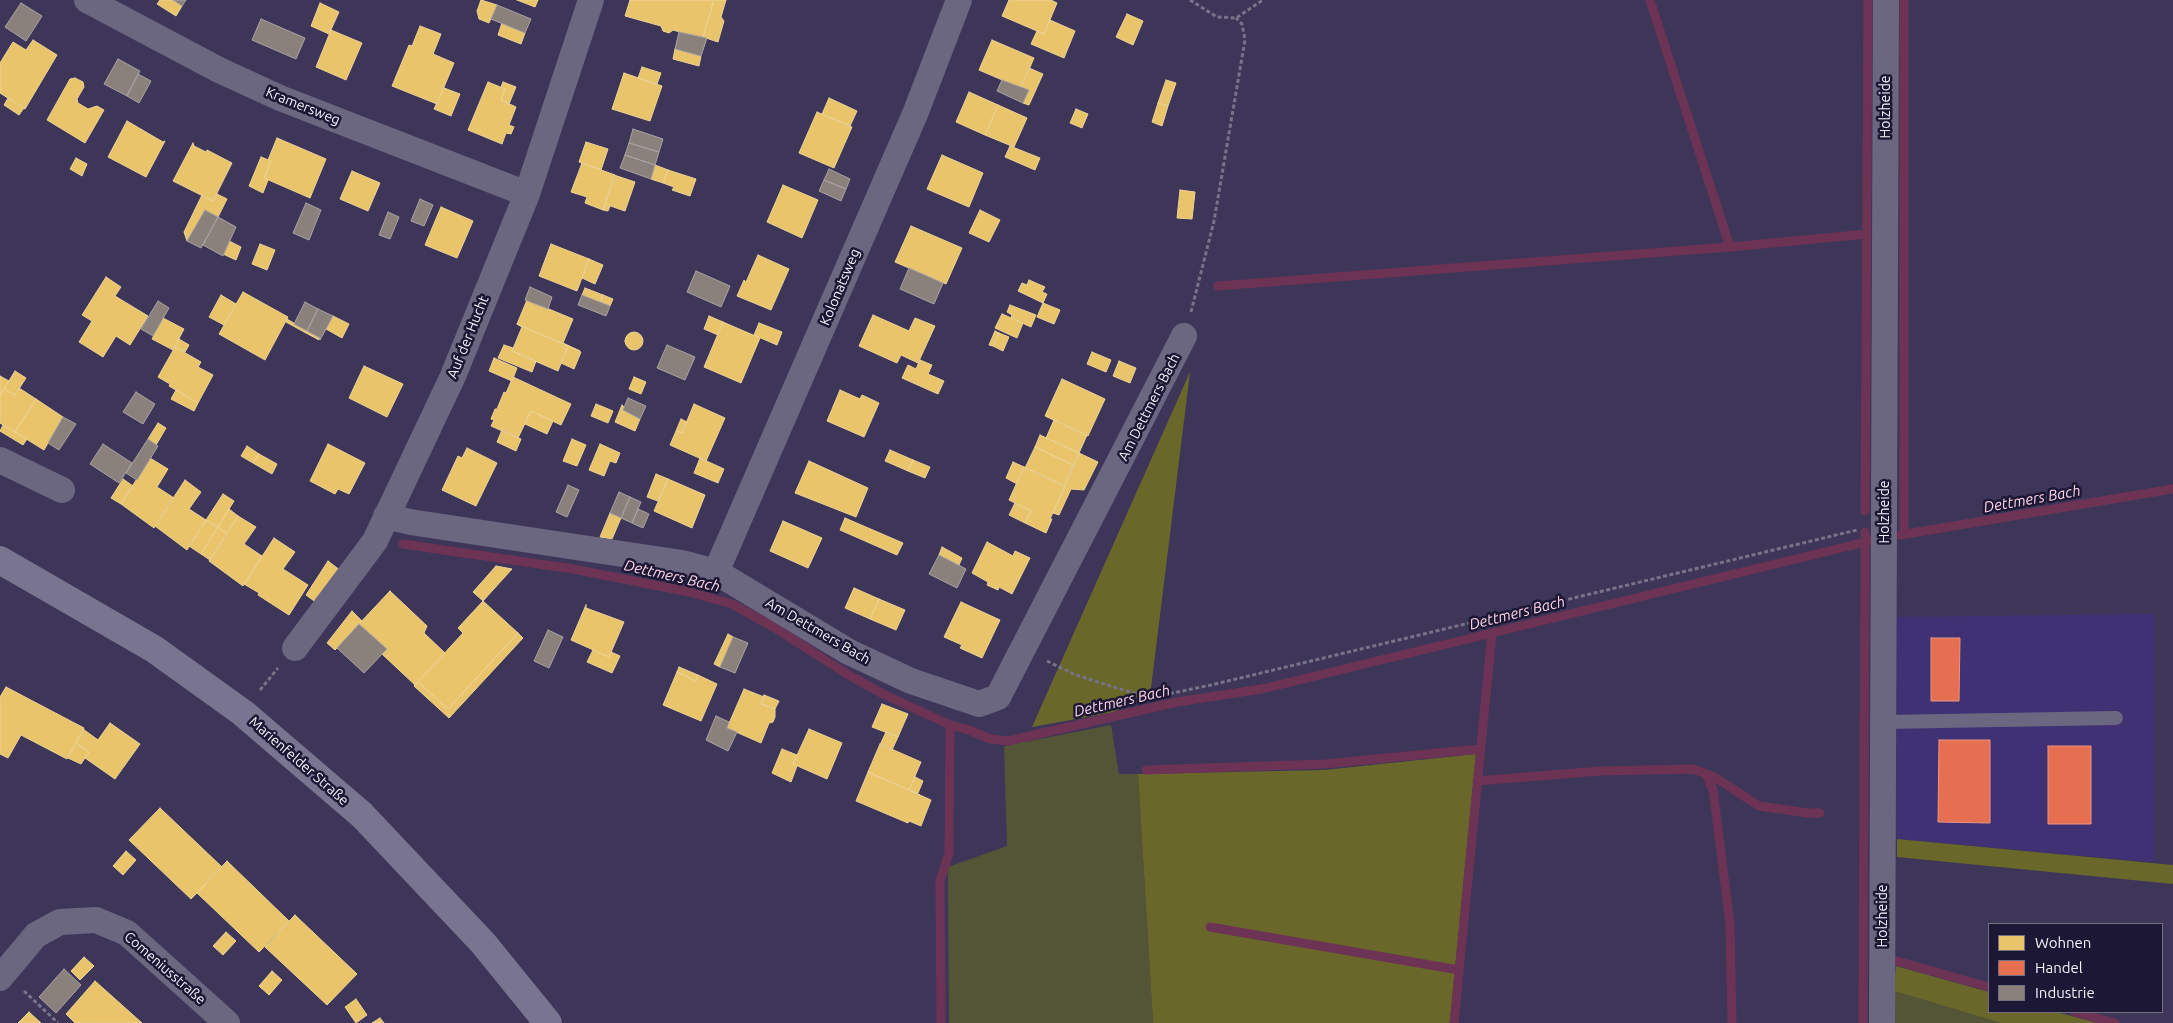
<!DOCTYPE html>
<meta charset="utf-8">
<style>
body{margin:0}
#map{position:relative;width:2173px;height:1023px;overflow:hidden;background:#3e3659;font-family:Ubuntu,sans-serif}
canvas{display:block}
.legend{position:absolute;left:1988px;top:923px;width:175px;height:90px;box-sizing:border-box;background:#1c1734;border:1px solid #726f83;margin:0;padding:6px 9px;list-style:none;font-size:15px;color:#f2f2fa}
.legend li{display:flex;align-items:center;gap:10px;height:25px}
.legend b{width:25px;border:1px solid #726f83}
</style>
<div id="map">
<canvas width="2173" height="1023"></canvas>
<ul class="legend">
<li><b style="height:14px;background:#e9c46a"></b>Wohnen</li>
<li><b style="height:14px;background:#e76f51"></b>Handel</li>
<li><b style="height:14px;background:#8a817c"></b>Industrie</li>
</ul>
</div>
<script>
const g = document.querySelector('canvas').getContext('2d');
g.lineJoin = 'round';
function fill(path, color) { g.fillStyle = color; g.fill(path, 'evenodd'); }
const poly = rows => new Path2D(rows.map(r => 'M' + r).join(''));
function trace(path, color, width, dash) { g.strokeStyle = color; g.lineWidth = width; g.lineCap = dash ? 'butt' : 'round'; g.setLineDash(dash || []); g.stroke(path); }
function write(font, color, halo, rows, align = 'center') {
  g.font = font + ' Ubuntu,sans-serif'; g.lineWidth = 5; g.setLineDash([]); g.textBaseline = 'middle'; g.strokeStyle = halo; g.fillStyle = color; for (const [text, x, y, turn = 0] of rows) {
    g.save(); g.translate(x, y); g.rotate((+turn || 0) * Math.PI / 180); g.textAlign = isNaN(turn) ? turn : align; if (halo) g.strokeText(text, 0, 0); g.fillText(text, 0, 0); g.restore();
  }
}
fill(poly([
 [2154,614,2154,862,1897,839,1897,617]
]), '#403074');
fill(poly([
 [1111,725,1119,774,1138,774,1153,1023,949,1023,948,867,1007,846,1004,746],
 [1894,991,2001,1023,1894,1023]
]), '#545436');
fill(poly([
 [1190,372,1151,688,1114,712,1032,727],
 [1476,754,1450,1023,1153,1023,1138,774,1324,770],
 [1897,839,2173,865,2173,884,1897,857],
 [1896,966,1989,992,1989,1012,2057,1012,2097,1023,2001,1023,1894,991]
]), '#69682a');
const homes = poly([
 [160,0,173,0,182,6,176,16,157,4,160,0],
 [481,0,497,5,489,23,479,19,477,11,481,0],
 [517,0,538,0,535,7,517,0],
 [630,0,714,0,703,37,700,38,673,30,669,33,663,31,661,26,625,16,630,0],
 [714,0,726,0,721,17,724,21,718,42,703,37,714,0],
 [1009,0,1051,0,1057,3,1044,34,1002,16,1009,0],
 [320,3,339,12,329,34,311,26,320,3],
 [1127,14,1143,21,1133,45,1116,37,1127,14],
 [1050,20,1075,31,1064,58,1031,44,1037,31,1044,34,1050,20],
 [502,23,525,33,521,44,498,35,502,23],
 [420,26,441,34,433,54,454,63,437,104,392,86,409,45,412,46,420,26],
 [331,30,362,43,346,80,316,67,331,30],
 [33,40,57,55,25,109,0,93,0,63,13,42,26,50,33,40],
 [992,40,1034,58,1021,88,979,70,992,40],
 [675,49,701,56,699,66,673,59,675,49],
 [642,67,661,73,657,84,638,78,642,67],
 [1029,68,1043,74,1029,105,1023,103,1029,90,1021,87,1029,68],
 [624,73,662,86,650,121,612,109,624,73],
 [75,78,83,82,84,87,77,99,78,103,88,109,97,106,104,110,85,143,47,120,70,79,75,78],
 [1166,80,1176,83,1168,106,1158,103,1166,80],
 [488,82,505,89,501,100,516,107,509,125,514,127,511,134,506,133,502,144,468,130,488,82],
 [503,82,516,87,509,104,501,100,505,89,501,87,503,82],
 [444,88,460,94,451,116,434,109,444,88],
 [969,92,998,105,985,135,956,122,969,92],
 [8,98,24,108,19,115,4,105,8,98],
 [829,98,857,111,850,126,822,114,829,98],
 [1158,103,1168,106,1162,126,1152,122,1158,103],
 [998,105,1027,118,1014,147,985,135,998,105],
 [1076,109,1088,114,1082,128,1070,123,1076,109],
 [817,112,852,127,834,168,799,153,817,112],
 [127,121,163,142,165,141,146,177,108,157,127,121],
 [277,138,326,159,310,198,264,178,271,161,268,160,277,138],
 [586,142,608,149,601,170,579,162,586,142],
 [193,143,194,146,206,152,207,150,232,163,213,201,173,181,193,143],
 [1010,146,1040,158,1035,170,1005,157,1010,146],
 [942,155,983,173,969,207,927,189,942,155],
 [261,157,271,161,264,178,268,180,263,193,249,186,261,157],
 [76,158,87,164,82,176,70,169,76,158],
 [582,163,615,175,603,210,585,203,587,197,571,192,582,163],
 [655,165,668,170,663,183,651,179,655,165],
 [668,170,696,179,690,196,672,190,674,187,663,183,668,170],
 [352,171,380,183,368,211,340,199,352,171],
 [614,175,635,182,625,211,605,204,614,175],
 [783,185,818,200,802,238,767,222,783,185],
 [1180,190,1195,192,1192,219,1177,218,1180,190],
 [217,194,227,199,218,217,205,210,187,241,184,232,202,195,213,201,217,194],
 [605,204,610,206,608,211,603,210,605,204],
 [441,207,473,221,457,258,425,245,441,207],
 [980,210,1000,220,989,242,969,233,980,210],
 [911,226,962,248,946,284,895,262,911,226],
 [229,241,241,247,236,260,223,254,229,241],
 [260,244,275,250,267,270,252,264,260,244],
 [551,244,589,259,577,291,539,276,551,244],
 [758,255,789,269,771,310,737,296,744,280,746,282,758,255],
 [589,259,603,265,595,284,582,278,589,259],
 [106,277,121,287,115,296,148,316,130,345,116,336,103,357,79,342,92,321,82,315,106,277],
 [1029,280,1045,287,1042,292,1047,294,1043,303,1018,291,1022,283,1027,285,1029,280],
 [585,288,603,295,600,302,582,295,585,288],
 [243,292,288,317,265,360,219,334,243,292],
 [221,295,236,304,224,325,209,317,221,295],
 [603,295,613,299,610,306,600,302,603,295],
 [527,300,573,319,563,343,580,351,517,324,527,300],
 [1043,303,1060,310,1054,324,1037,317,1043,303],
 [1010,305,1036,315,1031,327,1011,318,1012,315,1007,312,1010,305],
 [1002,314,1023,323,1017,338,995,328,1002,314],
 [873,315,909,331,915,318,935,326,918,363,901,355,897,363,859,346,873,315],
 [333,316,349,324,342,338,326,329,333,316],
 [709,316,723,322,718,335,704,329,709,316],
 [163,318,184,329,173,350,152,339,163,318],
 [287,319,307,331,306,333,286,322,287,319],
 [723,322,760,338,741,383,704,367,723,322],
 [759,323,782,332,777,345,754,335,759,323],
 [517,324,568,346,558,371,512,351,522,327,517,324],
 [307,331,320,338,319,340,306,333,307,331],
 [995,331,999,333,993,346,989,345,995,331],
 '625 341a9 9 0 1 1 18 0a9 9 0 1 1-18 0Z',
 [999,333,1009,337,1003,351,993,346,999,333],
 [179,339,189,345,185,352,175,347,179,339],
 [504,345,513,348,512,351,536,361,532,372,498,358,504,345],
 [568,346,581,352,574,369,561,363,568,346],
 [175,347,201,362,198,367,213,375,198,403,169,386,170,384,158,377,175,347],
 [1092,352,1111,360,1106,372,1087,364,1092,352],
 [494,358,517,368,512,381,489,371,494,358],
 [920,360,932,365,928,374,944,381,938,394,902,378,908,365,916,369,920,360],
 [1119,361,1136,368,1130,383,1113,376,1119,361],
 [364,366,403,384,387,417,349,398,364,366],
 [15,371,26,378,15,395,4,389,15,371],
 [0,376,9,381,0,395,0,376],
 [513,377,571,404,561,425,531,411,518,438,491,426,494,420,491,419,495,409,497,409,504,392,506,393,513,377],
 [634,377,646,382,641,394,629,389,634,377],
 [1062,379,1105,399,1088,436,1045,416,1062,379],
 [19,388,36,399,15,432,0,423,0,395,4,389,15,395,19,388],
 [176,390,198,403,194,411,171,399,176,390],
 [840,390,860,399,862,395,879,403,864,437,827,421,840,390],
 [36,399,63,417,44,450,15,432,36,399],
 [596,404,613,411,608,423,591,416,596,404],
 [694,404,725,418,706,461,670,445,676,431,682,433,694,404],
 [622,405,624,407,623,410,640,419,635,431,615,422,622,405],
 [531,411,553,421,547,434,525,424,531,411],
 [681,419,687,422,682,433,676,431,681,419],
 [1054,420,1087,435,1079,453,1046,438,1054,420],
 [158,423,166,428,156,445,148,439,158,423],
 [3,425,27,439,23,445,0,431,3,425],
 [502,430,521,439,516,451,497,442,502,430],
 [1040,435,1079,453,1073,465,1035,447,1040,435],
 [572,439,586,445,577,466,563,461,572,439],
 [328,444,365,463,349,494,338,489,335,494,310,481,328,444],
 [600,444,620,453,616,463,610,461,604,476,589,470,600,444],
 [247,446,259,454,253,463,241,456,247,446],
 [1035,447,1073,465,1064,486,1025,468,1035,447],
 [467,448,497,463,476,506,442,490,458,456,462,458,467,448],
 [890,450,913,460,908,471,885,461,890,450],
 [1079,453,1098,462,1084,490,1071,489,1059,515,1053,513,1079,453],
 [259,454,277,464,272,474,253,463,259,454],
 [150,458,168,469,157,487,174,498,154,528,121,504,150,458],
 [700,458,724,469,718,483,694,473,700,458],
 [913,460,930,467,925,478,908,471,913,460],
 [809,461,868,488,856,517,795,493,809,461],
 [1013,462,1024,467,1017,484,1006,478,1013,462],
 [1024,467,1065,486,1050,519,1052,519,1046,533,1025,523,1031,511,1009,500,1024,467],
 [656,474,668,479,658,501,647,497,656,474],
 [123,479,133,486,121,504,111,498,123,479],
 [668,479,705,495,692,528,654,511,668,479],
 [185,480,201,492,189,509,206,520,187,550,155,526,185,480],
 [223,494,234,501,218,527,206,520,223,494],
 [1015,503,1031,511,1025,523,1009,515,1015,503],
 [229,509,238,516,227,534,218,527,229,509],
 [610,513,621,518,612,539,600,537,610,513],
 [238,516,256,527,244,544,262,556,243,586,209,561,238,516],
 [845,518,903,543,897,555,840,530,845,518],
 [206,520,218,527,201,554,189,546,206,520],
 [783,521,822,538,808,568,770,551,783,521],
 [218,527,227,534,210,560,201,554,218,527],
 [274,538,295,552,283,569,308,585,289,615,258,595,259,593,244,584,274,538],
 [987,542,1013,556,1015,551,1030,558,1012,594,999,587,998,590,987,585,988,582,972,573,987,542],
 [942,547,962,558,959,565,939,555,942,547],
 [328,561,341,571,317,603,306,595,328,561],
 [496,566,512,569,483,601,473,592,496,566],
 [854,588,879,599,870,619,845,608,854,588],
 [390,591,427,626,424,633,445,653,415,685,382,654,387,649,359,624,390,591],
 [879,599,905,610,896,630,870,619,879,599],
 [483,601,518,633,448,709,418,682,463,633,458,628,483,601],
 [961,602,1000,620,982,658,960,648,962,645,944,637,961,602],
 [586,605,586,608,624,622,609,657,571,640,586,605],
 [352,611,362,621,335,650,327,643,352,611],
 [518,633,523,638,449,718,414,686,418,682,448,709,518,633],
 [728,634,733,637,720,667,714,664,728,634],
 [593,650,609,657,611,652,620,656,612,673,587,662,593,650],
 [679,667,698,675,696,681,677,672,679,667],
 [677,672,696,681,698,675,717,684,701,721,663,705,677,672],
 [6,687,84,728,67,759,21,735,8,758,0,754,0,697,6,687],
 [744,689,764,697,761,704,775,709,775,717,773,722,769,723,761,743,727,728,744,689],
 [764,695,779,701,775,709,761,704,764,695],
 [882,704,908,714,898,737,872,727,882,704],
 [110,723,140,744,115,779,85,758,89,752,76,743,83,729,98,740,110,723],
 [809,729,842,743,827,779,793,764,809,729],
 [886,732,898,737,892,750,880,745,886,732],
 [76,743,89,752,81,764,68,758,76,743],
 [880,744,921,762,909,790,920,795,868,772,880,744],
 [782,749,797,755,793,764,797,766,791,782,772,773,782,749],
 [868,772,931,800,921,826,909,821,908,823,856,801,868,772],
 [915,777,923,781,918,793,909,790,915,777],
 [160,808,222,867,191,899,129,840,160,808],
 [126,851,136,860,123,875,113,866,126,851],
 [227,861,289,921,259,952,197,893,227,861],
 [295,915,357,974,327,1005,265,947,295,915],
 [226,932,236,941,223,955,213,946,226,932],
 [84,957,94,966,80,980,71,971,84,957],
 [272,971,282,980,269,995,259,986,272,971],
 [95,981,142,1023,75,1023,66,1014,95,981],
 [356,999,367,1015,356,1023,345,1007,356,999],
 [29,1012,41,1023,18,1023,29,1012],
 [380,1018,384,1023,372,1023,380,1018]
]);
fill(homes, '#e9c46a');
trace(homes, '#ecd295', 1);
const shops = poly([
 [1931,638,1960,638,1959,701,1931,701,1931,638],
 [1939,740,1990,740,1990,823,1938,822,1939,740],
 [2048,746,2091,746,2091,824,2048,824,2048,746]
]);
fill(shops, '#e76f51');
trace(shops, '#ea9684', 1);
const industry = poly([
 [173,0,186,0,182,6,173,0],
 [21,3,42,16,26,41,5,27,21,3],
 [497,5,531,19,525,33,491,19,497,5],
 [261,19,305,38,296,59,252,40,261,19],
 [679,32,707,38,701,56,675,49,679,32],
 [118,59,140,71,127,96,104,84,118,59],
 [138,74,151,81,139,103,127,96,138,74],
 [1002,80,1029,90,1023,103,997,91,1002,80],
 [633,129,663,139,659,152,629,143,633,129],
 [629,143,659,152,655,165,625,155,629,143],
 [625,155,655,165,651,179,620,168,625,155],
 [829,169,850,179,846,189,824,180,829,169],
 [824,180,846,189,841,201,819,191,824,180],
 [420,199,433,205,424,226,411,221,420,199],
 [306,203,321,210,309,240,293,233,306,203],
 [205,210,218,217,201,248,187,241,205,210],
 [388,212,399,217,390,239,379,235,388,212],
 [218,217,236,227,223,256,203,245,218,217],
 [909,268,943,283,934,304,900,289,909,268],
 [696,271,730,286,721,307,687,292,696,271],
 [530,287,552,297,548,309,525,300,530,287],
 [582,295,610,306,606,316,578,305,582,295],
 [158,301,169,308,153,336,141,329,158,301],
 [305,302,318,309,307,331,294,324,305,302],
 [318,309,333,316,320,340,320,338,307,331,318,309],
 [667,345,695,357,685,380,657,368,667,345],
 [136,392,155,404,143,424,123,412,136,392],
 [628,398,646,406,640,419,623,410,628,398],
 [63,417,76,424,59,450,48,443,63,417],
 [148,439,158,446,137,480,126,473,148,439],
 [103,444,132,463,119,483,90,464,103,444],
 [568,485,579,490,567,517,556,512,568,485],
 [619,492,630,497,621,518,610,513,619,492],
 [630,497,641,502,632,523,621,518,630,497],
 [638,509,649,514,643,528,632,523,638,509],
 [939,555,966,569,957,588,929,574,939,555],
 [359,624,387,649,364,673,337,648,359,624],
 [548,630,563,637,549,668,534,661,548,630],
 [733,637,748,643,735,673,720,667,733,637],
 [716,716,729,722,727,728,737,732,728,751,706,740,716,716],
 [64,969,81,985,56,1013,39,997,64,969]
]);
fill(industry, '#8a817c');
trace(industry, '#a9a3a2', 1);
trace(poly([
 [1650,0,1730,247],
 [1904,0,1904,534],
 [1218,286,1730,247,1867,234],
 [1865,511,1868,0],
 [1900,535,2173,489],
 [403,544,573,569,689,592,732,604,775,628,847,674,883,694,950,725,969,730,990,739,1008,741,1177,702,1262,689,1870,541],
 [1146,770,1324,764,1480,749],
 [1706,774,1713,790,1730,924,1732,1023],
 [1477,781,1600,771,1693,769,1713,776,1759,806,1808,813,1820,813],
 [1210,927,1459,970],
 [1896,961,1989,987],
 [2075,1012,2115,1023],
 [941,1023,940,881,949,853,950,725],
 [1454,1023,1492,633],
 [1863,1023,1865,532]
]), '#6d3354', 9);
trace(poly([
 [1190,0,1217,17,1236,18,1263,0],
 [1191,312,1214,221,1245,40,1242,24,1236,18],
 [1047,661,1076,675,1149,698,1211,685,1857,530],
 [260,690,278,668],
 [24,991,58,1023]
]), '#777389', 3, [4, 2.5]);
trace(poly([
 [1884,722,2116,718]
]), '#6c6781', 14);
trace(poly([
 [87,0,219,70,280,98,527,194],
 [0,460,62,490],
 [386,516,410,522,682,563,716,572,849,652,911,681,979,704,998,697,1184,336],
 [716,572,915,114,959,0],
 [295,648,375,541,453,376,527,194,591,0],
 [0,978,36,935,60,922,96,920,127,933,227,1023],
 [1882,1023,1886,0]
]), '#6c6781', 26);
trace(poly([
 [0,560,154,649,243,713,362,815,483,943,548,1023]
]), '#79748f', 28);
write('14px', '#f2f2fa', '#1c1734', [
 ["Kramersweg",303,106,22],
 ["Holzheide",1885,107,-90],
 ["Kolonatsweg",840,287,-67],
 ["Auf der Hucht",468,337,-68],
 ["Am Dettmers Bach",1149,407,-63],
 ["Holzheide",1884,512,-90],
 ["Am Dettmers Bach",818,631,30],
 ["Marienfelder Straße",299,761,41],
 ["Holzheide",1882,916,-90],
 ["Comeniusstraße",165,968,41]
]);
write('italic 15px', '#fdd4e6', '#1c1734', [
 ["Dettmers Bach",2032,499,-10],
 ["Dettmers Bach",672,576,13],
 ["Dettmers Bach",1517,613,-14],
 ["Dettmers Bach",1122,701,-13]
]);
</script>
